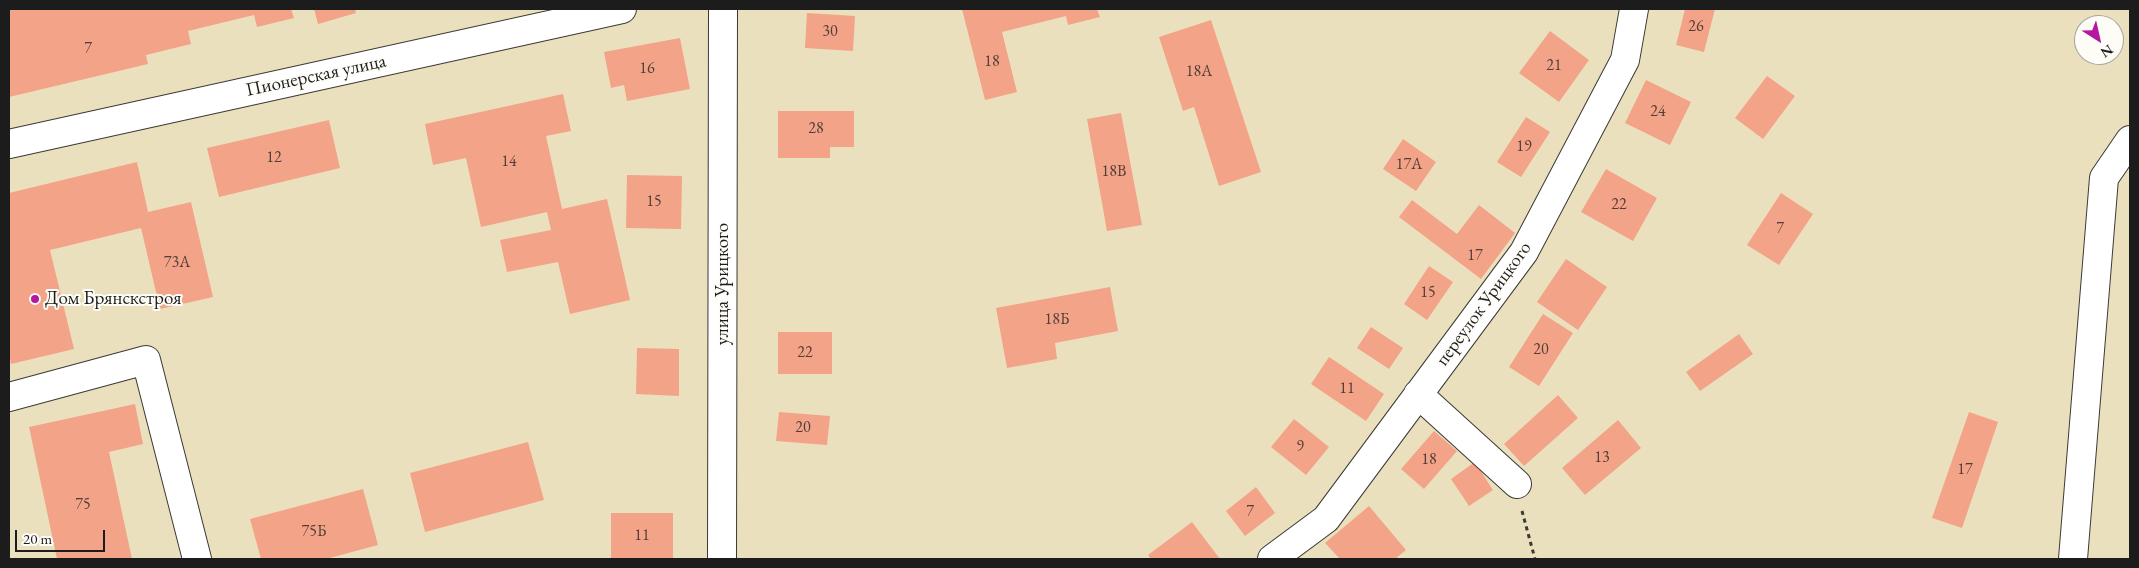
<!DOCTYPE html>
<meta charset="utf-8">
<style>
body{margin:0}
#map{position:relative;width:2139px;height:568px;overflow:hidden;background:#ebe0bd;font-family:"EB Garamond",serif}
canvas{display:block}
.frame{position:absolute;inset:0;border:10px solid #1c1c1c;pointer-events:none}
.north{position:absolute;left:2074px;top:15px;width:50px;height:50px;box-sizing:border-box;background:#fdfcf7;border:1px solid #a3a29f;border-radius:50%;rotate:145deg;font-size:14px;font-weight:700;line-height:20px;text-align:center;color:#1c1c1c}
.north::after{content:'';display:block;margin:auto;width:18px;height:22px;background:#b5179e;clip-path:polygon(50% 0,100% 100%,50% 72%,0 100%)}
.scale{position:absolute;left:15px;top:530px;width:90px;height:22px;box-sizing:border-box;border:2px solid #1c1c1c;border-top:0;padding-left:6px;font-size:15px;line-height:18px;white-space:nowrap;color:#1c1c1c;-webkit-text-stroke:4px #fdfcf7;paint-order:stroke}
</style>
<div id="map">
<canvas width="2139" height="568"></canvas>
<div class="frame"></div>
<div class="north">N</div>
<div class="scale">20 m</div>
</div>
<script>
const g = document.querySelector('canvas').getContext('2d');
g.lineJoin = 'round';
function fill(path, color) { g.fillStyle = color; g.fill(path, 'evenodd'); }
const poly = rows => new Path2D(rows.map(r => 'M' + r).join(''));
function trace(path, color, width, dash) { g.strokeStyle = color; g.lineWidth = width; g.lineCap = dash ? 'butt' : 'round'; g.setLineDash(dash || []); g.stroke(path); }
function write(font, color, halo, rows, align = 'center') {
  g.font = font + ' "EB Garamond",serif'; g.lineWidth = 4; g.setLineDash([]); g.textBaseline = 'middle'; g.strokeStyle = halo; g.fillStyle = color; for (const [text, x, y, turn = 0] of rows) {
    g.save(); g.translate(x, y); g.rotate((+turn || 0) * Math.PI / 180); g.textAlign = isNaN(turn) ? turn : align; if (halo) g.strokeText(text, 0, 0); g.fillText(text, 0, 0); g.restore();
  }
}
fill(poly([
 [9,9,291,9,294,18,257,27,254,15,188,31,191,44,146,55,148,64,9,97],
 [314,9,355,9,356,13,318,24],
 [962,9,1097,9,1100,17,1068,25,1066,16,1002,32,1017,92,985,100],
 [1685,9,1715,9,1704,52,1676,45],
 [807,13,855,16,853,51,805,48],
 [1211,20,1261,172,1219,186,1194,107,1183,111,1159,37],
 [1550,31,1589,60,1559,102,1519,73],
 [680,38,690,89,627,101,624,85,611,88,604,52],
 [1767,76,1795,96,1763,139,1735,118],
 [1646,80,1691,102,1670,145,1625,123],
 [563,94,571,131,546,136,562,209,607,199,630,300,570,314,558,262,507,272,500,240,551,230,547,212,481,227,466,158,433,165,425,124],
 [778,111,854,111,854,147,830,147,830,158,778,158],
 [1121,113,1142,225,1107,231,1087,119],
 [1526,117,1550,132,1521,177,1497,162],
 [329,120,340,168,219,197,207,148],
 [1403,139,1436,162,1416,191,1383,169],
 [137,162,148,212,191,202,213,297,160,309,141,228,50,250,74,349,11,364,9,353,9,193],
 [1606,169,1657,198,1633,241,1581,212],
 [627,175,682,176,681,229,626,228],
 [1781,193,1813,214,1779,265,1747,245],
 [1412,200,1457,234,1479,205,1515,233,1481,279,1399,217],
 [1566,259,1607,287,1578,330,1537,302],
 [1429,266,1453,282,1427,320,1404,304],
 [1110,287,1118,331,1055,343,1057,359,1007,368,996,308],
 [1543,314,1573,333,1539,386,1509,367],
 [1371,327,1403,348,1389,369,1357,348],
 [778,332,832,332,832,374,778,374],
 [1739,334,1753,354,1700,391,1686,372],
 [637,348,679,349,679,396,636,394],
 [1329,357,1384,394,1366,421,1311,384],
 [1558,395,1578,418,1524,466,1504,444],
 [135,404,143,444,109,452,132,559,57,559,29,427],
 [779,412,830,416,827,445,776,441],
 [1969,412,1998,422,1962,528,1932,518],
 [1294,419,1329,447,1306,475,1271,447],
 [1618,420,1641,448,1585,495,1562,468],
 [1434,431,1457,451,1424,489,1401,469],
 [528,442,544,500,425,532,410,473],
 [1475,462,1493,490,1469,506,1451,479],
 [1256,487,1275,513,1245,536,1226,511],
 [363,489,378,545,326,559,261,559,250,519],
 [1369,506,1406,550,1395,559,1340,559,1325,543],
 [611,513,673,513,673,559,611,559],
 [1192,522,1220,559,1151,559,1148,555]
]), '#f3a388');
const minor = poly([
 [1418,394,1517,484],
 [9,397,146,360,197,559],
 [1272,559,1326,519,1524,252,1625,60,1634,9],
 [2073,559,2104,178,2130,140]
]);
const major = poly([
 [9,144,622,9],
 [722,559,723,9]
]);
trace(minor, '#3b3934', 30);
trace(major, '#3b3934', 30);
trace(poly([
 [1522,511,1535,559]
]), '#3b3934', 3, [4, 4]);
trace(minor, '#fff', 28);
trace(major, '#fff', 28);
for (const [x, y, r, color] of [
 [35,299,5,"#b5179e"]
]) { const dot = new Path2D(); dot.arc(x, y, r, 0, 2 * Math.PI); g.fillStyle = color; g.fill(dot); trace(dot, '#fdfcf7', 2); }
write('16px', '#523e37', null, [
 ["26",1696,27],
 ["30",830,32],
 ["7",88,49],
 ["18",992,62],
 ["21",1554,66],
 ["16",647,69],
 ["18А",1199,72],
 ["24",1658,112],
 ["28",816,129],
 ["19",1524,147],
 ["12",274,158],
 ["14",509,162],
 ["17А",1409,165],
 ["18В",1114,172],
 ["15",654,202],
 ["22",1619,205],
 ["7",1780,229],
 ["17",1475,256],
 ["73А",177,263],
 ["15",1428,293],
 ["18Б",1057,320],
 ["20",1541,350],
 ["22",805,353],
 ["11",1347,389],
 ["20",803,428],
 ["9",1300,447],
 ["13",1602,458],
 ["18",1429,460],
 ["17",1965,470],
 ["75",83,505],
 ["7",1250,512],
 ["75Б",314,532],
 ["11",642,536]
]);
write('19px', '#1c1c1c', '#fdfcf7', [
 ["Пионерская улица",316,76,-12],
 ["улица Урицкого",723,284,-90],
 ["переулок Урицкого",1484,304,-54]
]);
write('19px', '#1c1c1c', '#fdfcf7', [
 ["Дом Брянскстроя",45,299]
], 'left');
</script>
